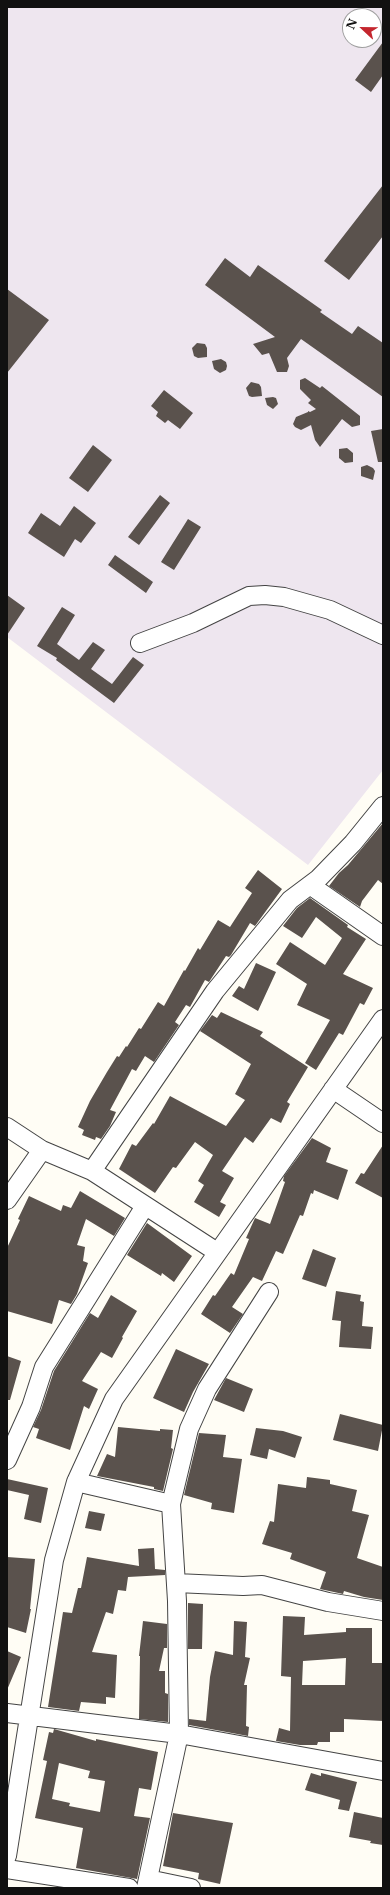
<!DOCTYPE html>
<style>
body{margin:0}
#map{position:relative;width:390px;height:1895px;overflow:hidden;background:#fffdf5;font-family:"Libre Baskerville",serif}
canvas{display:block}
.frame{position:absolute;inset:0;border:8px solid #111;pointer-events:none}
.north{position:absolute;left:342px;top:8px;width:40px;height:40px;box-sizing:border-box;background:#fff;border:1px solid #a0a0a0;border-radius:50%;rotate:292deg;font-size:11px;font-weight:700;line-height:16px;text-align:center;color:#111}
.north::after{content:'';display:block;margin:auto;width:14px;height:18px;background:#c4262e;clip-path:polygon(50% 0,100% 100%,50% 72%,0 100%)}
</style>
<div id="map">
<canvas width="390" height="1895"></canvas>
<div class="frame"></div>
<div class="north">N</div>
</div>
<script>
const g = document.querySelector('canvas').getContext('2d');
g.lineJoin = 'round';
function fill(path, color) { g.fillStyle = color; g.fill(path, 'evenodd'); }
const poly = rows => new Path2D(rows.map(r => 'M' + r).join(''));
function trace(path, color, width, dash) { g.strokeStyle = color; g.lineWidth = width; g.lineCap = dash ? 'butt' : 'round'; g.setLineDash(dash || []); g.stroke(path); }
fill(poly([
 [7,7,383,7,383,770,308,865,7,637],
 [350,16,374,16,374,40,350,40]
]), '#eee6ef');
fill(poly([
 [383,42,383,75,371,92,355,80],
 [383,185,383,236,349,280,324,261],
 [225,258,250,277,258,265,322,310,320,312,352,334,358,326,383,343,383,397,301,339,287,358,289,366,287,372,277,372,269,353,262,355,253,344,275,337,205,285],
 [7,289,49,320,7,373],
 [197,343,205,344,207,348,207,357,198,358,194,356,192,348],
 [221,359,226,362,227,366,226,370,220,373,214,369,212,361],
 [305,378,320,388,322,386,360,416,360,425,352,427,342,419,320,447,315,440,311,425,301,430,295,427,293,424,296,417,308,412,308,411,310,412,316,409,308,403,311,400,300,389,300,380],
 [251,382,259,384,261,387,262,396,252,397,249,396,246,388],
 [164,390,193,413,180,429,168,420,165,423,156,416,158,412,151,406],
 [273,397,276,398,278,404,273,409,267,405,265,398],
 [383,429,383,462,378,462,371,431],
 [93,445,112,460,88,492,69,478],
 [347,448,353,453,353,462,345,463,339,458,339,449],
 [367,465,373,468,375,471,373,480,361,476,361,467],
 [160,495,170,503,139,545,128,537],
 [74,506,96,523,81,543,75,539,64,557,28,533,41,513,60,526],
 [188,519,201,527,174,570,161,562],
 [115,555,153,582,146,593,108,565],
 [7,595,25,608,7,635],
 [62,607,75,615,57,644,79,660,93,642,105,650,91,669,112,684,133,657,144,665,114,703,56,660,57,658,37,646],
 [383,823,383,884,378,880,362,901,360,907,329,886,339,873,348,865],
 [258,870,282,889,255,926,250,923,231,955,229,957,226,956,209,982,205,980,190,1007,186,1005,175,1022,179,1025,154,1062,145,1056,136,1071,132,1069,110,1110,116,1112,110,1126,101,1139,96,1137,95,1140,82,1135,84,1130,78,1127,90,1101,107,1072,117,1056,119,1057,126,1046,127,1047,139,1028,141,1029,158,1002,164,1006,184,970,185,971,198,948,200,950,218,920,230,927,252,893,245,888],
 [310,898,348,925,347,927,366,939,343,974,373,988,364,1005,360,1003,343,1035,339,1033,316,1070,305,1063,330,1020,297,1005,307,984,276,964,290,942,325,965,342,938,316,917,302,938,283,926,297,908],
 [256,963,276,972,258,1011,232,996,239,986,244,989],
 [221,1012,263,1032,260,1036,308,1067,287,1102,290,1104,281,1123,271,1118,253,1143,245,1137,222,1171,234,1178,220,1202,226,1205,219,1217,194,1202,204,1185,198,1181,213,1155,195,1142,176,1168,173,1167,155,1193,119,1169,132,1144,136,1146,153,1123,154,1124,170,1096,226,1126,245,1100,235,1094,251,1064,200,1031,212,1015,217,1018],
 [312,1138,331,1148,326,1162,348,1170,338,1200,314,1190,313,1194,311,1193,303,1216,300,1215,283,1254,276,1251,262,1281,253,1277,232,1307,243,1314,230,1333,201,1314,213,1295,215,1296,231,1273,234,1275,249,1239,246,1238,255,1218,270,1224,285,1182,283,1181,284,1176],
 [383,1145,383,1198,355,1183,361,1173,364,1174],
 [80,1191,125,1218,114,1236,86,1219,77,1245,85,1247,83,1261,88,1263,77,1294,71,1304,59,1300,52,1324,7,1311,7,1248,20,1220,18,1219,29,1196,61,1211,63,1205,71,1208],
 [147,1223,192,1256,174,1282,162,1273,161,1276,127,1255],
 [313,1249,336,1258,326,1287,302,1279],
 [336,1291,361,1295,360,1301,364,1302,362,1326,373,1327,371,1349,339,1347,341,1321,332,1320],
 [111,1295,137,1311,122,1337,123,1338,112,1358,101,1352,82,1381,98,1389,89,1409,84,1406,70,1450,36,1438,39,1429,33,1427,41,1410,54,1371,90,1313,98,1318],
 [176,1349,209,1364,193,1392,184,1412,153,1398],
 [7,1356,21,1361,10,1400,7,1400],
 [226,1378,253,1389,244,1412,214,1400],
 [340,1414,383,1425,378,1451,333,1440],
 [118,1427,160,1431,160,1429,173,1430,171,1448,173,1449,163,1491,154,1489,154,1487,97,1476,107,1454,115,1457],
 [256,1428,283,1431,302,1437,295,1458,269,1449,267,1459,250,1455],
 [199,1433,226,1435,223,1457,242,1459,234,1513,211,1509,212,1503,184,1495],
 [307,1477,330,1480,330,1484,357,1490,352,1511,369,1515,357,1558,383,1567,383,1600,364,1597,344,1591,343,1594,320,1589,326,1572,290,1559,292,1553,262,1544,270,1521,274,1522,278,1484,306,1488],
 [7,1479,48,1488,41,1523,24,1519,29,1495,7,1490],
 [89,1511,105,1514,101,1531,85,1528],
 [154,1548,155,1569,165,1570,165,1575,128,1577,126,1591,118,1590,113,1614,106,1612,92,1652,117,1655,115,1698,106,1697,106,1704,81,1702,79,1711,48,1707,63,1612,72,1613,78,1588,81,1588,87,1557,139,1566,138,1549],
 [7,1557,35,1559,30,1609,31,1609,26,1633,7,1627],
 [188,1603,203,1604,202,1649,188,1649],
 [283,1616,305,1617,304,1635,346,1632,346,1628,372,1628,372,1663,383,1663,383,1721,344,1719,344,1732,330,1732,330,1742,318,1742,317,1745,300,1745,276,1741,279,1728,290,1731,291,1677,281,1676],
 [346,1658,345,1685,302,1685,303,1661],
 [143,1621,167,1624,167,1648,164,1648,159,1671,165,1671,165,1693,168,1694,168,1722,139,1719,140,1656,139,1656],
 [234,1621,247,1622,245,1657,250,1658,244,1685,247,1685,246,1726,249,1727,248,1736,189,1725,189,1719,206,1721,210,1677,215,1651,233,1655],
 [7,1651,21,1657,7,1690],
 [54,1729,96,1741,96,1739,158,1752,151,1790,139,1788,134,1816,150,1818,137,1879,76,1868,83,1828,35,1818,47,1761,43,1760,49,1732,53,1733],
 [59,1763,90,1771,88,1778,105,1781,100,1812,69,1806,70,1803,52,1799],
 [311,1773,321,1776,321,1773,357,1782,349,1811,338,1809,340,1800,305,1790],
 [354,1812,383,1818,383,1845,370,1843,371,1841,349,1837],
 [173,1813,233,1823,220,1884,198,1879,199,1873,163,1866]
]), '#5a524d');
const minor = poly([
 [140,643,193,623,249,596,265,595,284,597,330,610,383,635],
 [310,885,383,936],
 [333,1089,383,1123],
 [7,1127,42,1150,92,1171,217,1252],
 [92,1171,215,991,290,900,318,879,353,843,383,806],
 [7,1200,42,1150],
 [7,1460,31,1407,44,1367,145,1206],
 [76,1482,171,1504],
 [176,1583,243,1586,262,1585,328,1602,383,1611],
 [7,1713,179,1734,383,1771],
 [7,1856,54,1560,76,1482,114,1399,383,1019],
 [7,1869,129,1888],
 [148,1879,191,1888],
 [146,1888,179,1734,177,1601,171,1504,189,1429,207,1389,269,1292]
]);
trace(minor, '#444', 20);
trace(minor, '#fff', 18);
</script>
